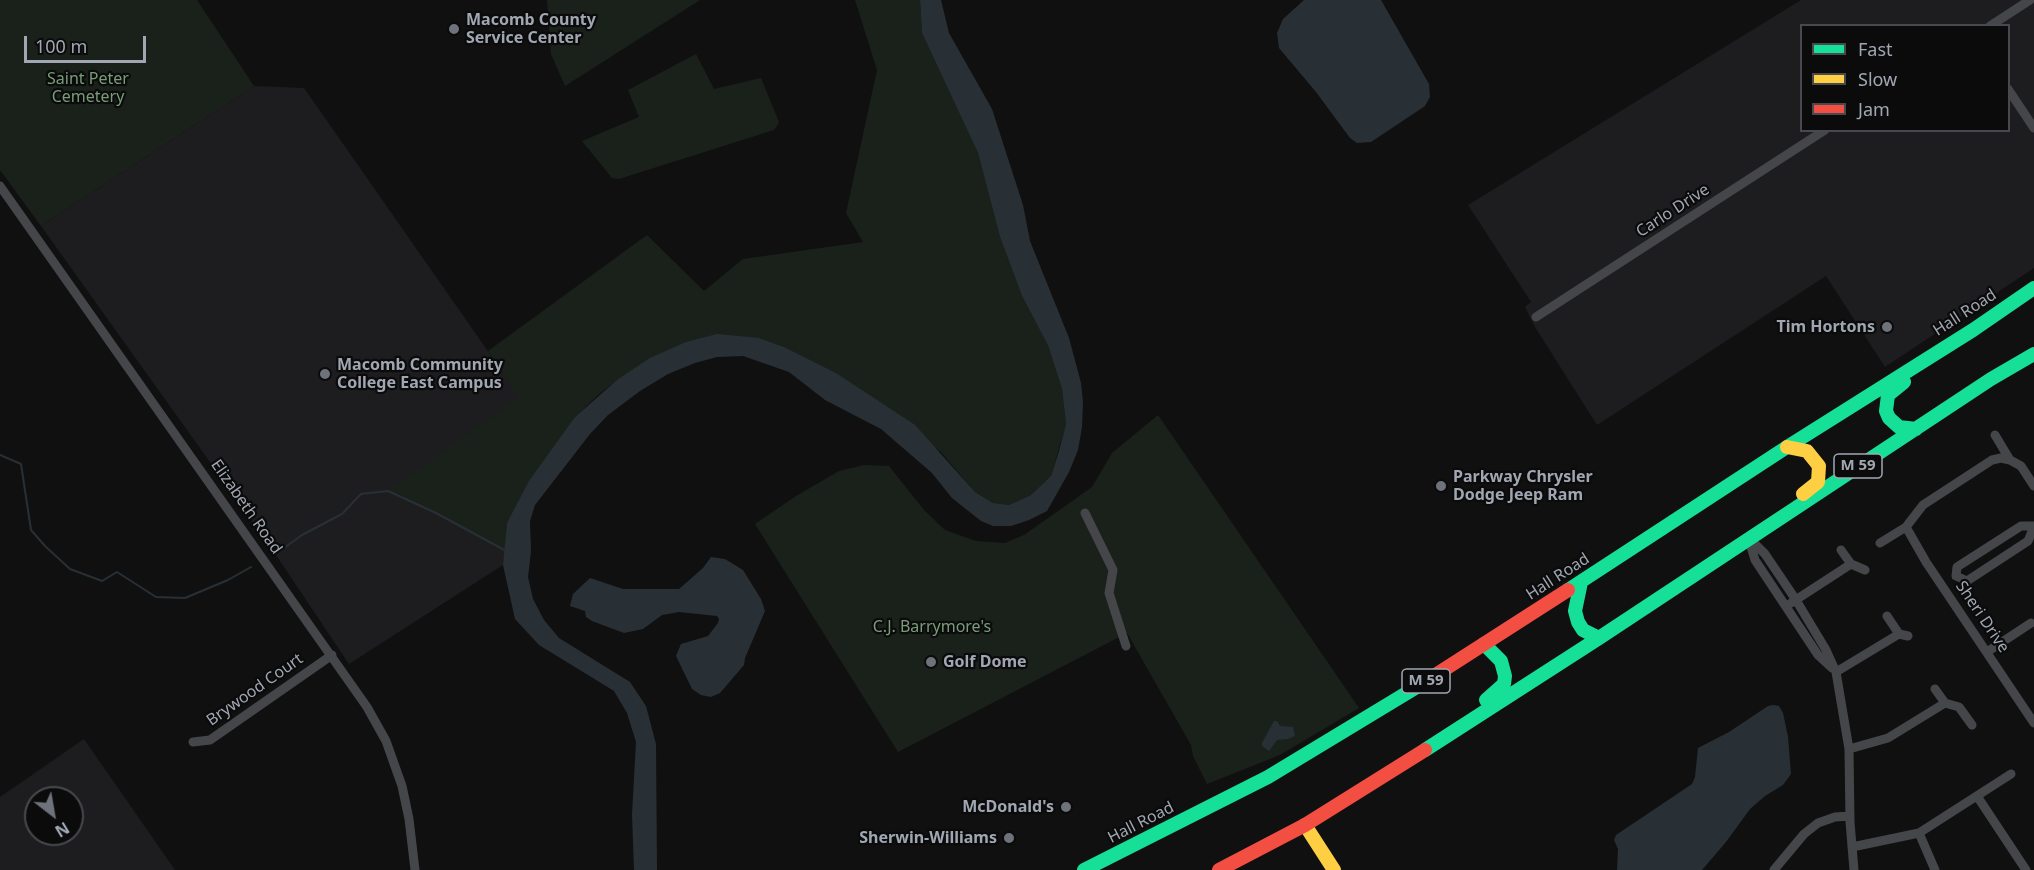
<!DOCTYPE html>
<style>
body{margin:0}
#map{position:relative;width:2034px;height:870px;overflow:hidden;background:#101011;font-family:"Noto Sans",sans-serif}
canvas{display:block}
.legend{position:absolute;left:1800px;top:24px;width:210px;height:108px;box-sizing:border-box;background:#0b0b0c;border:2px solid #47494e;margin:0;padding:8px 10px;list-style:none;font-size:18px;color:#a1a7b2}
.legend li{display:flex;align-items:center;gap:12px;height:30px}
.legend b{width:30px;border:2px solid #47494e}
.north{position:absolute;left:24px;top:786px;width:60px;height:60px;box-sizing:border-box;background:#0b0b0c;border:2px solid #47494e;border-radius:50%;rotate:149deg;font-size:16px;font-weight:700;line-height:24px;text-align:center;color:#a1a7b2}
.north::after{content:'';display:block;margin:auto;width:21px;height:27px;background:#6e727a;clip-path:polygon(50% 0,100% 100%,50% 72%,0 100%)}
.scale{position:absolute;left:24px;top:36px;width:122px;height:27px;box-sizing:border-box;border:3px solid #a1a7b2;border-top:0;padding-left:8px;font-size:18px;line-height:21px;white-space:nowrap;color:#a1a7b2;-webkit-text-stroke:4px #0b0b0c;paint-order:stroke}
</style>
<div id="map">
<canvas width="2034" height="870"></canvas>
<ul class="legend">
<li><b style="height:8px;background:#16e098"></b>Fast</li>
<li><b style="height:8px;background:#ffcf43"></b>Slow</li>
<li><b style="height:8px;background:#f24e42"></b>Jam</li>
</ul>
<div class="north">N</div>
<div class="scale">100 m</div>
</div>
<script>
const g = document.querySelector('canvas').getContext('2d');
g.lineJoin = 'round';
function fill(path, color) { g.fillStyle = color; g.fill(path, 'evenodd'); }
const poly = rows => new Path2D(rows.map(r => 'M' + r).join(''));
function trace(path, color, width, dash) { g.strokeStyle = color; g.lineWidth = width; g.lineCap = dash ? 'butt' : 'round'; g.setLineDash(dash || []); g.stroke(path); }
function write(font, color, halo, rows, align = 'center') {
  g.font = font + ' "Noto Sans",sans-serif'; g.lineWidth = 4.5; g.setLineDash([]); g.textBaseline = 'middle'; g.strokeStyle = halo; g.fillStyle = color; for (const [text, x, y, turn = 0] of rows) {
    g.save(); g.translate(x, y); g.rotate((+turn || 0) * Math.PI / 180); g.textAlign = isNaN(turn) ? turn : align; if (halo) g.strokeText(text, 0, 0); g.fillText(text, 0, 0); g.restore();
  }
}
fill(poly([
 [1801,0,2034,0,2034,268,1885,367,1826,276,1597,425,1535,327,1525,307,1531,302,1468,205],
 [1802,26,2008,26,2008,130,1802,130],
 [254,86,304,88,520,397,389,491,436,513,505,550,503,565,349,664,270,546,41,226],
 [84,739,175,870,0,870,0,797],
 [36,798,72,798,72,834,36,834]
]), '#1d1d1f');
fill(poly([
 [0,0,197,0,254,86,41,226,0,170],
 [547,0,700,0,565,86,551,54],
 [855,0,920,0,922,33,978,153,1000,237,1022,296,1048,344,1062,389,1066,424,1051,476,1031,495,1009,505,993,503,975,492,941,452,836,373,784,347,759,338,617,380,597,396,575,417,507,523,505,550,436,513,388,491,519,397,488,351,647,235,704,291,743,259,863,242,846,213,877,70],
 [696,54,714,89,761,78,779,122,777,126,774,130,619,179,612,178,582,141,639,117,628,90],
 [1158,415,1359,708,1280,755,1207,784,1193,756,1191,745,1127,633,898,752,755,524,796,496,839,471,864,465,889,466,924,510,945,530,976,541,1005,543,1024,535,1092,487,1112,453]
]), '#1a211b');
fill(poly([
 [920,0,941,0,949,33,992,109,1023,205,1030,241,1069,338,1081,383,1083,402,1082,427,1078,450,1069,472,1047,511,1029,520,1011,526,993,526,981,521,952,498,932,473,881,429,825,400,789,372,743,356,717,357,695,363,668,374,640,391,608,415,590,434,535,505,530,521,531,551,528,577,533,599,544,620,559,638,630,682,646,706,656,744,657,870,634,870,632,814,636,742,627,713,614,691,539,645,515,619,503,565,507,523,529,481,575,417,617,380,650,358,686,342,717,334,759,338,784,347,836,373,915,425,975,492,993,503,1009,505,1031,495,1051,476,1059,451,1066,424,1062,389,1048,345,1022,296,1000,237,978,153,922,33],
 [1304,0,1381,0,1429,84,1430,97,1425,106,1371,142,1357,143,1350,138,1316,92,1279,48,1277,33,1283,19],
 [711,557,725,559,743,570,761,599,765,611,745,658,744,665,720,693,711,697,701,695,692,689,676,656,681,644,708,636,718,623,719,619,717,616,679,612,662,615,643,629,624,633,592,621,586,617,585,611,570,606,573,594,590,578,623,589,679,589,703,568],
 [1773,705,1779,706,1783,713,1788,737,1791,774,1783,785,1765,796,1750,809,1726,842,1702,870,1617,870,1618,849,1614,840,1616,835,1692,784,1695,777,1698,748,1729,732,1768,706],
 [1274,721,1277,721,1280,726,1293,727,1295,736,1288,739,1277,740,1269,751,1262,746,1262,743]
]), '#283035');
trace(poly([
 [0,455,21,464,31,530,45,546,70,569,102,581,117,572,156,597,185,598,228,580,251,567],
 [280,551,302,535,342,514,361,494,388,491,436,513,508,552]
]), '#283035', 2);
trace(poly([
 [1990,26,2030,0],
 [2008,89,2034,128],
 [0,186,367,707,386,741,402,786,409,819,415,870],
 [1536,317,1825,130],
 [1995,435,2010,460,2021,466,2034,486],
 [1085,513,1113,570,1109,593,1126,646],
 [2034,526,2021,526,1957,567,1956,576,1967,581,2028,541,2034,527],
 [1906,527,1926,562,2034,723],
 [1749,538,1765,554,1796,600,1826,650,1836,672,1849,749,1850,822,1854,870],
 [1749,540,1755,560,1818,655,1832,668],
 [1880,543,1906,527,1923,505,1992,460,2001,458,2010,460],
 [1841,550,1851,564,1865,570],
 [1791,603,1851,564],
 [1887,616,1899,634],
 [1987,652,2031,623],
 [1836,672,1899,634,1908,636],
 [1935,689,1945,703,1959,707,1972,725],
 [193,742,210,740,332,655],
 [1849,749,1888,738,1945,703],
 [1977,796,2026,870],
 [1919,833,1935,870],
 [1852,847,1919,833,2011,774],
 [1774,870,1804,834,1818,823,1835,817,1850,816]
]), '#454649', 9);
trace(poly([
 [1904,382,1888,395,1886,411,1889,418,1899,427,1916,429],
 [1581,582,1575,611,1578,622,1583,630,1599,638],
 [1568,590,1787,447,1973,330,2034,288],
 [1484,644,1501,661,1505,676,1504,684,1486,700],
 [1425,750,1599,638,1991,379,2034,354],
 [1084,870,1268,777,1420,685]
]), '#16e098', 14);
trace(poly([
 [1787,447,1807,451,1819,466,1818,482,1803,494],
 [1305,825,1334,870]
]), '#ffcf43', 14);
trace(poly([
 [1420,685,1568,590],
 [1219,870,1305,825,1425,750]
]), '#f24e42', 14);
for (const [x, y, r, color] of [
 [454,29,6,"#6e727a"],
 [1887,327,6,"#6e727a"],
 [325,374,6,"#6e727a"],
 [1441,486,6,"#6e727a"],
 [931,662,6,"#6e727a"],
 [1066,807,6,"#6e727a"],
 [1009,838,6,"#6e727a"]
]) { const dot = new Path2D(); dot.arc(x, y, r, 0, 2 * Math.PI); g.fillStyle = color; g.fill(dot); trace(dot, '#0b0b0c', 2); }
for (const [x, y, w] of [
 [1858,466,48],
 [1426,681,48]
]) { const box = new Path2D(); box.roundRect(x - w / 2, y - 12, w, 24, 4.5); g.fillStyle = '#0b0b0c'; g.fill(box); trace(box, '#a1a7b2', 1.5); }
write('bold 15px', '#a1a7b2', null, [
 ["M 59",1858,466],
 ["M 59",1426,681]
]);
write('bold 16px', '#a1a7b2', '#0b0b0c', [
 ["Macomb County",466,20],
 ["Service Center",466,38],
 ["Tim Hortons",1875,327,"right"],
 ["Macomb Community",337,365],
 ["College East Campus",337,383],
 ["Parkway Chrysler",1453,477],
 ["Dodge Jeep Ram",1453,495],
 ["Golf Dome",943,662],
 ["McDonald's",1054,807,"right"],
 ["Sherwin-Williams",997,838,"right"]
], 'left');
write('16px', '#789d78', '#0b0b0c', [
 ["Saint Peter",88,79],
 ["Cemetery",88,97],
 ["C.J. Barrymore's",932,627]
]);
write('16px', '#a1a7b2', '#0b0b0c', [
 ["Carlo Drive",1673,211,-33],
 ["Hall Road",1965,313,-33],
 ["Elizabeth Road",246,507,55],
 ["Hall Road",1558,577,-33],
 ["Sheri Drive",1982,617,56],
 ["Brywood Court",255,690,-35],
 ["Hall Road",1141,823,-27]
]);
</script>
